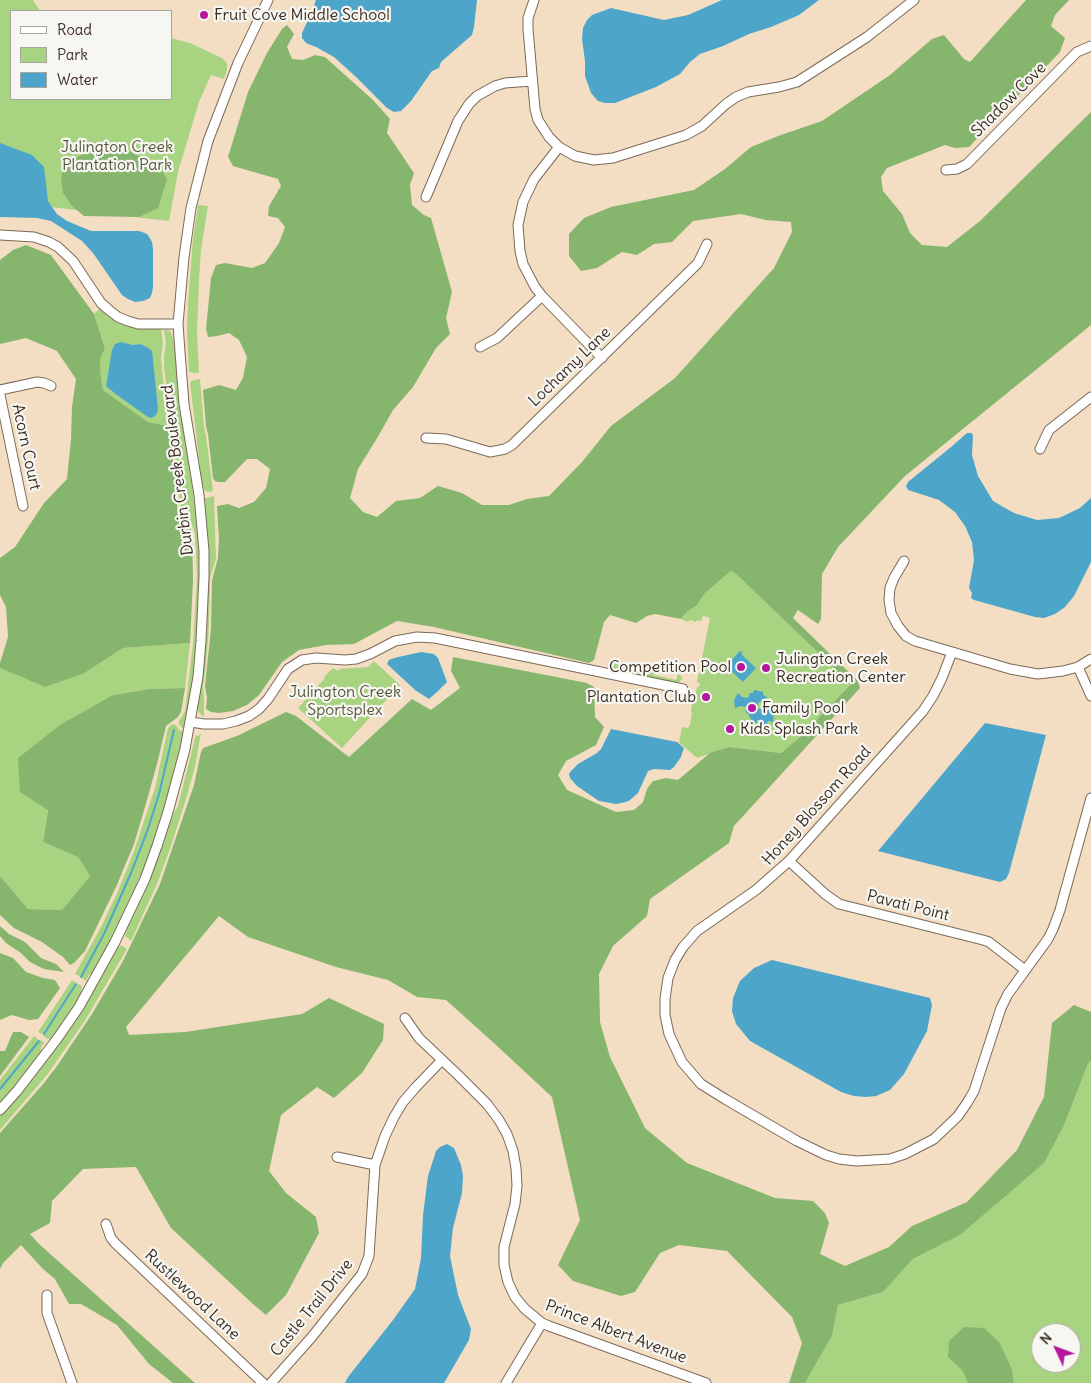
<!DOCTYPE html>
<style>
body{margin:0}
#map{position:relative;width:1091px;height:1383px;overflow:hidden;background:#f3dec3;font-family:Delius,sans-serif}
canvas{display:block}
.legend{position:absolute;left:10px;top:10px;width:162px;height:90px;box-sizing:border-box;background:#f6f6f2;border:1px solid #aba49d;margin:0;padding:6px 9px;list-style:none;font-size:15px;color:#3b2a1e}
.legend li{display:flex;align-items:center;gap:10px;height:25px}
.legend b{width:25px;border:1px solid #aba49d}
.north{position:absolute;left:1031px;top:1323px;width:50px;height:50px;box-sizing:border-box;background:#f6f6f2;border:1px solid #aba49d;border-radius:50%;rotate:313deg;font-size:14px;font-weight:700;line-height:20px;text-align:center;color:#3b2a1e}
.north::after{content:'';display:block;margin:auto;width:18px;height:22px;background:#b5179e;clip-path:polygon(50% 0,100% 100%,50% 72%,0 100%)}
</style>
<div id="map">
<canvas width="1091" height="1383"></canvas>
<ul class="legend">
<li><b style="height:6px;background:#fff"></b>Road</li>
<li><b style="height:14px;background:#a8d380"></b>Park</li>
<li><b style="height:14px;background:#4da6ca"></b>Water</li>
</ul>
<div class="north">N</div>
</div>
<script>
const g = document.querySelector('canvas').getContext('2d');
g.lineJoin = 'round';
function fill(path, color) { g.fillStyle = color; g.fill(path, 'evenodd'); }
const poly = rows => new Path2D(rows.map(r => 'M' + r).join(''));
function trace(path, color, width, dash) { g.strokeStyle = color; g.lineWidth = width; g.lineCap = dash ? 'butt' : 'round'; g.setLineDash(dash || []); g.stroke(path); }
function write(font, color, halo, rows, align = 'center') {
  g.font = font + ' Delius,sans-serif'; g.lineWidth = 4.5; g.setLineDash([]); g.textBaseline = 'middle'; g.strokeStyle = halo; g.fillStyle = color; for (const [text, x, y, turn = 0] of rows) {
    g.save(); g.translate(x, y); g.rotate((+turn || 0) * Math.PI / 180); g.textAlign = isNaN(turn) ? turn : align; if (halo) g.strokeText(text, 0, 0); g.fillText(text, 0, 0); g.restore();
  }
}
fill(poly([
 [0,0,33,0,40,11,11,11,11,99,171,99,171,38,190,43,222,58,225,61,227,64,227,70,224,79,211,75,199,102,178,172,169,221,0,201],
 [198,205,208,206,201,250,199,281,197,332,199,373,193,373,189,372,187,329,188,302,193,239],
 [100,308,111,318,123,324,138,328,161,329,163,344,161,358,168,426,148,422,103,390,101,378,100,359,105,347,94,314],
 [121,342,133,345,140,344,147,347,151,351,158,408,107,380],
 [164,330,170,331,174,340,182,410,197,523,199,546,199,622,195,661,185,729,182,728,179,724,179,721,185,711,193,644,197,575,195,535,193,527,183,519,181,513,175,456,164,367,164,355,166,343],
 [200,379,204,426,206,436,213,491,210,492,205,491,202,484,190,382,194,380],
 [214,496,216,559,210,578,209,626,206,665,203,687,204,698,204,717,199,713,197,707,203,499],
 [731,571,736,574,851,684,800,737,781,753,729,747,697,758,679,742,682,727,688,728,690,725,692,712,691,711,692,702,696,703,697,698,695,698,696,692,697,687,699,687,700,683,697,682,699,672,702,673,705,659,702,658,710,618,703,616,701,621,697,620,696,622,690,620,688,622,681,619,687,612,696,606,706,592],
 [190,643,185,688,150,689,113,695,20,792,48,809,43,842,78,857,90,876,62,910,28,909,0,876,0,668,45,687,83,674,123,648],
 [374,661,400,685,342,748,298,708,325,678,324,677,333,668,338,671,340,669,368,667],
 [615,662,619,663,618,667,648,674,651,668,655,670,654,675,676,680,678,674,681,676,682,679,677,684,616,671,613,667],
 [174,724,176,725,179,730,185,732,174,776,154,844,136,889,120,925,93,975,89,975,86,981,82,978,81,977,75,974,101,927,118,891,133,854,155,788,168,728,171,725],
 [201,733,195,767,186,799,170,849,157,884,131,941,125,936,126,932,126,930,152,871,170,820,178,806,195,738,196,735,198,736],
 [121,945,127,949,84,1022,47,1075,0,1130,0,1116,23,1089,77,1015,101,977,115,950],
 [72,980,76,983,76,984,78,984,82,986,81,990,82,993,52,1039,48,1039,44,1037,44,1034,42,1034,38,1032],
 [34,1036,38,1039,39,1042,41,1040,45,1043,42,1045,41,1049,41,1054,0,1104,0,1080],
 [1091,1060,1091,1383,1014,1383,1012,1369,962,1370,968,1383,805,1383,832,1336,838,1305,883,1292,913,1259,960,1235,1064,1125,1088,1064],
 [1041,1333,1071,1333,1071,1363,1041,1363]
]), '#a8d380');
fill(poly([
 [1026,0,1069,0,1055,15,1051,26,1065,38,1060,52,969,147,955,148,945,145,887,168,881,177,883,191,902,214,910,233,922,245,947,247,980,221,1091,112,1091,325,905,476,838,547,822,574,821,619,818,624,798,610,793,618,858,681,860,688,734,826,729,843,650,899,647,916,613,946,599,974,600,1022,610,1057,645,1128,687,1163,775,1198,813,1201,825,1213,829,1223,820,1254,845,1266,889,1247,912,1226,967,1202,1017,1150,1044,1097,1052,1023,1074,1005,1091,1012,1091,1060,1088,1064,1064,1125,1044,1163,960,1235,913,1259,883,1292,838,1305,832,1336,805,1383,789,1383,802,1343,792,1317,727,1251,679,1245,660,1253,635,1292,621,1296,573,1281,558,1265,580,1220,552,1097,495,1044,446,1000,417,997,388,980,336,967,248,937,219,916,126,1027,129,1035,185,1032,302,1014,329,998,384,1024,383,1040,362,1073,334,1098,317,1087,281,1115,269,1171,286,1193,316,1217,319,1233,286,1295,266,1315,253,1304,171,1228,136,1167,83,1169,52,1201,50,1223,30,1234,39,1244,195,1383,173,1383,149,1364,117,1325,81,1304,69,1304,55,1279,43,1269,21,1245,3,1263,0,1269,0,1133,44,1083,57,1066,92,1014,123,961,160,884,194,785,201,752,203,748,237,736,286,712,296,716,349,757,412,699,431,710,460,688,451,671,453,657,587,683,594,687,595,717,604,727,596,745,566,761,558,775,567,790,616,812,634,810,643,802,647,789,653,781,666,778,678,780,710,753,729,747,781,753,800,737,851,684,736,574,731,571,706,592,696,606,687,612,681,619,655,614,647,616,636,623,610,615,604,622,594,660,589,663,434,627,397,621,354,644,326,645,299,650,282,662,259,695,247,705,233,711,219,713,211,712,206,709,207,698,205,686,211,629,212,580,218,558,219,539,217,506,228,504,239,508,254,502,266,488,270,469,257,459,247,459,225,482,218,482,215,481,213,478,208,434,206,426,203,390,219,385,236,390,243,378,247,357,239,340,229,333,217,336,208,337,206,329,211,278,216,265,225,263,252,268,265,263,279,243,285,227,278,218,268,216,269,206,281,186,278,179,233,166,228,157,248,92,267,53,282,29,287,25,294,34,287,47,292,59,303,60,315,55,325,57,373,100,390,119,387,133,414,173,410,185,412,205,424,215,431,218,452,292,446,318,450,334,436,348,413,387,393,410,379,435,358,469,350,498,363,512,377,517,396,501,420,498,438,486,462,493,482,505,509,505,527,499,549,496,582,462,611,426,675,378,774,268,792,232,791,222,766,220,741,214,693,221,672,242,654,244,637,255,622,252,597,268,581,271,569,256,569,234,584,218,611,207,694,190,725,169,751,147,778,136,822,121,890,75,932,39,944,35,964,59,970,62],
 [95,149,125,149,160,168,167,179,158,208,139,217,84,216,72,206,63,193,61,178,64,163],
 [26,245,51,255,94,314,105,348,100,359,101,378,103,390,148,422,168,426,175,474,178,517,182,524,191,529,192,533,193,580,190,643,123,648,83,674,45,687,0,668,0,663,8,637,6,607,0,595,0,558,15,547,44,503,67,479,71,440,72,407,76,379,57,351,26,338,0,344,0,260,13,250],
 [185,688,181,712,178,717,166,726,157,764,145,807,134,844,116,887,85,951,74,963,70,965,63,957,42,942,14,928,0,915,0,876,28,909,62,910,90,876,78,857,43,842,48,810,20,792,18,758,60,725,113,695,150,689],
 [0,926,9,934,25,942,41,958,56,964,64,972,44,969,30,962,21,953,6,943,0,936],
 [0,953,13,958,26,972,43,978,55,980,60,988,38,1019,29,1020,12,1015,0,1020],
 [13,1032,21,1032,29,1037,0,1076,0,1051,5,1051],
 [964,1327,984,1328,999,1342,1012,1369,1014,1383,968,1383,962,1370,948,1357,949,1341]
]), '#86b56e');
fill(poly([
 [316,0,477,0,474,27,472,35,441,62,439,68,432,71,411,101,401,111,394,112,387,108,356,77,334,57,316,47,306,43,302,38,302,33,310,16],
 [722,0,819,0,799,15,771,27,749,34,723,46,700,54,690,62,680,74,656,87,615,103,605,103,598,101,591,93,585,76,585,61,582,39,583,28,587,20,592,15,611,8,664,20,688,15],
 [0,143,32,155,44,167,48,201,57,214,67,221,91,231,139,231,145,233,148,235,152,242,153,249,153,287,152,293,150,298,143,301,135,302,128,299,122,295,93,253,82,241,51,221,37,218,0,217],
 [121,342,133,345,140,344,147,347,152,351,158,408,157,413,155,416,151,418,148,417,117,395,106,386,112,350,115,344],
 [967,433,971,433,973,435,972,455,978,476,993,501,1014,513,1037,520,1059,518,1080,508,1091,498,1091,562,1074,596,1065,607,1055,614,1044,618,1035,617,974,600,971,598,972,593,969,588,974,560,972,542,965,526,955,512,939,500,908,490,906,486,908,482,951,447],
 [740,651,743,653,741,654,756,668,743,682,726,666],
 [421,652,434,654,438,658,447,682,438,691,429,699,415,690,387,664,389,660,394,658],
 [754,690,763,692,763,695,767,697,765,702,759,702,757,706,758,708,762,710,766,708,770,709,770,712,774,713,773,722,768,721,766,725,760,724,761,721,759,720,757,720,757,723,751,722,751,718,749,717,749,714,746,713,746,707,741,706,735,708,734,700,738,693,742,697,748,698,750,693,753,693],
 [985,723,1046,735,1009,873,1006,879,1000,882,878,851],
 [611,729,677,742,684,748,681,757,674,767,670,770,654,769,648,771,638,793,630,800,626,802,616,804,599,801,577,786,570,778,569,774,571,771,578,764,597,753,601,749],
 [772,960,930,998,932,1005,927,1031,904,1074,890,1090,876,1096,866,1097,854,1096,841,1092,750,1041,736,1024,732,1011,733,998,740,981,754,968],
 [447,1144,454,1148,461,1165,463,1176,462,1193,453,1228,450,1256,458,1295,471,1329,469,1340,444,1383,345,1383,348,1377,393,1320,415,1289,421,1258,423,1215,428,1176,436,1151,440,1147]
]), '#4da6ca');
trace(poly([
 [81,977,105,932,131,873,148,829,159,794,174,730],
 [44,1034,76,984],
 [0,1089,39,1041]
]), '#4da6ca', 2);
const minor = poly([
 [534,0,528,18,528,29,535,109,538,120,549,137,559,147,575,156,594,160,613,158,686,135,702,126,726,104,736,97,748,92,779,87,797,82,867,37,914,0],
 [559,147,534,179,523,202,518,225,520,251,523,264,535,287,542,296,602,358],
 [946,170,957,169,967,164,1077,52,1091,46],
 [426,197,458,121,469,104,477,96,495,86,505,83,532,81],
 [0,235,34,237,49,242,58,247,73,261,101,303,109,310,118,317,128,321,138,324,178,324],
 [480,347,497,338,542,296],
 [0,390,37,382,44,383,51,386],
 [0,395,23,506],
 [426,438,446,439,490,452,505,449,512,445,698,263,707,244],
 [1040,449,1049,430,1091,397],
 [904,561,894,578,890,588,889,600,891,613,898,626,906,636,915,641,1010,669,1038,674,1063,671,1078,667,1091,659],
 [952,652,942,678,933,696,923,711,789,861,756,890,697,931,683,947,675,960,668,978,665,999,665,1015,669,1034,682,1062,701,1084,725,1099,797,1141,826,1155,839,1159,857,1161,890,1159,905,1154,934,1139,958,1116,967,1103,974,1091,1001,1008,1008,994,1048,939,1053,929,1060,910,1091,798],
 [1078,667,1091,696],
 [191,722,204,724,223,724,236,721,249,716,259,709,268,699,288,669,302,660,316,658,345,660,356,659,370,654,395,641,417,637,435,638,683,689],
 [789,861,825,894,839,904,983,940,989,942,1025,970],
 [405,1018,419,1038,458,1075,487,1104,499,1120,507,1134,513,1151,516,1168,517,1186,515,1204,504,1247,504,1265,508,1282,515,1297,525,1309,542,1323,549,1326,706,1383],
 [0,1110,17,1091,57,1039,79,1007,115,942,145,879,157,846,168,812,185,749,198,677,201,641,204,577,204,551,199,495,184,404,180,352,178,324,184,257,191,208,208,141,238,63,268,0],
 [337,1157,375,1165],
 [106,1224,111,1238,115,1243,263,1383],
 [47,1295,47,1313,72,1383],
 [271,1383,311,1338,362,1274,369,1256,375,1165,385,1136,394,1117,403,1102,416,1087,442,1060],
 [506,1383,542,1323]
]);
trace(minor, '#7b6958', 11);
trace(minor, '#fff', 9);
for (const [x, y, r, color] of [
 [204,15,5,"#b5179e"],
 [741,667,5,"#b5179e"],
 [766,668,5,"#b5179e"],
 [706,697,5,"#b5179e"],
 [752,708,5,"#b5179e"],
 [730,729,5,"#b5179e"]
]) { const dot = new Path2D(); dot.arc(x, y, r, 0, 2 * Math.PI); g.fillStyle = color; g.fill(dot); trace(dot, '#f6f6f2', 2); }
write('16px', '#3b2a1e', '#f6f6f2', [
 ["Fruit Cove Middle School",214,15],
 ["Julington Creek",776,659],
 ["Recreation Center",776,677],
 ["Competition Pool",731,667,"right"],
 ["Plantation Club",696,697,"right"],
 ["Family Pool",762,708],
 ["Kids Splash Park",740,729]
], 'left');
write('16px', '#3b2a1e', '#f6f6f2', [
 ["Shadow Cove",1009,100,-45],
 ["Lochamy Lane",570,367,-44],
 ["Acorn Court",26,447,78],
 ["Durbin Creek Boulevard",178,470,-97],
 ["Honey Blossom Road",817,806,-48],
 ["Pavati Point",908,906,14],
 ["Rustlewood Lane",192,1295,43],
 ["Castle Trail Drive",312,1308,-51],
 ["Prince Albert Avenue",616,1332,21]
]);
write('16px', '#565436', '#f6f6f2', [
 ["Julington Creek",117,147],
 ["Plantation Park",117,165],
 ["Julington Creek",345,692],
 ["Sportsplex",345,710]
]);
</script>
